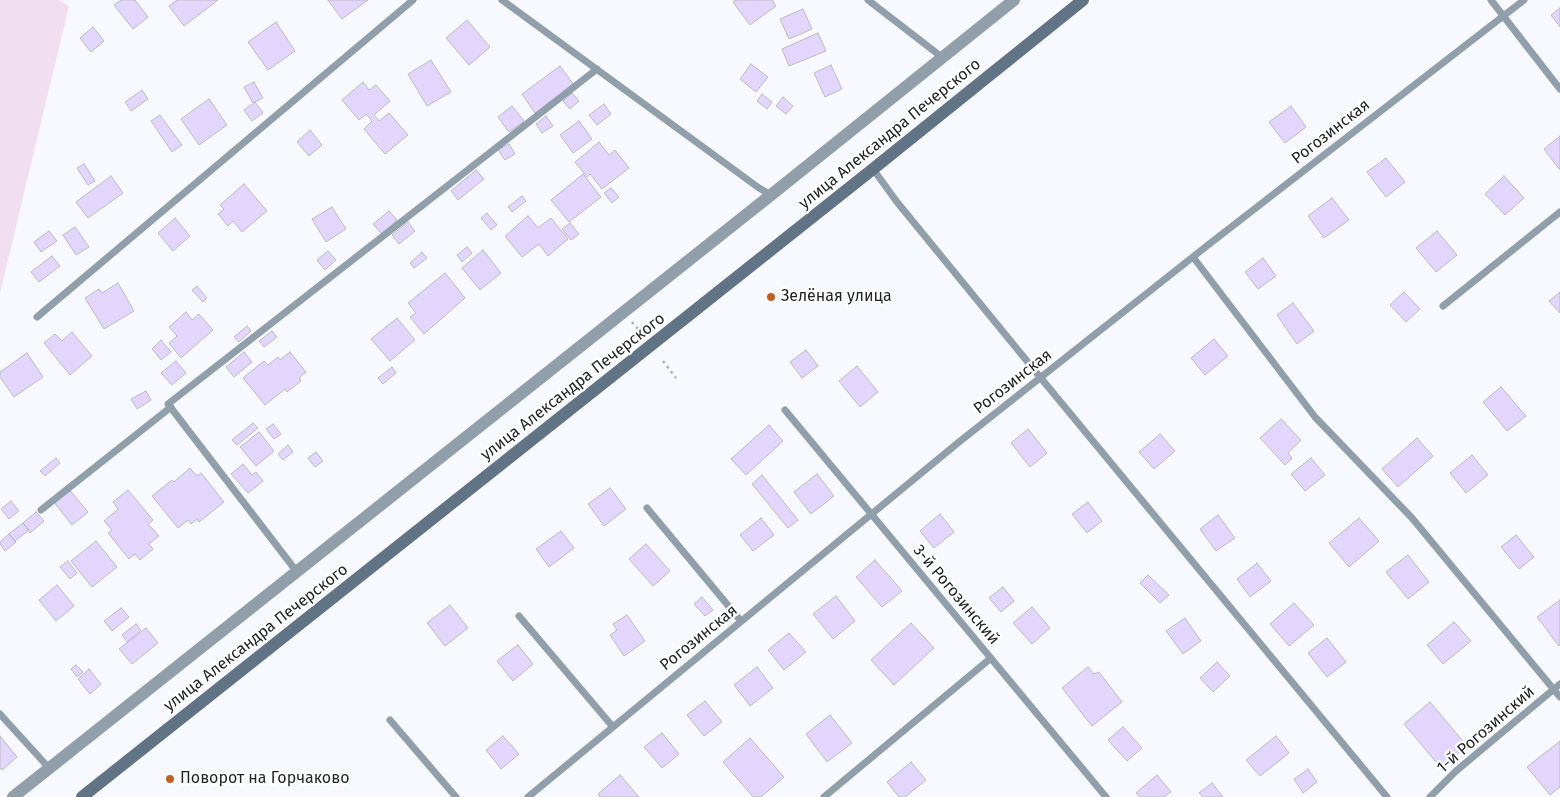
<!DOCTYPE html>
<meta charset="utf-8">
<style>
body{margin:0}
canvas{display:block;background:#f7f9ff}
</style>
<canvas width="1560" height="797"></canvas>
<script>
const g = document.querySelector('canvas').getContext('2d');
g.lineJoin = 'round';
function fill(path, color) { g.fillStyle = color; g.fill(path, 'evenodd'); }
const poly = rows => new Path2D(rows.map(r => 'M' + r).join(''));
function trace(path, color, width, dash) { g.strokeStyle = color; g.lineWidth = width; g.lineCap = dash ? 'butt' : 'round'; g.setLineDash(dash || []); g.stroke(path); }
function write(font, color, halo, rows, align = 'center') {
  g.font = font + ' "Fira Sans",sans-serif'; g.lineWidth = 4.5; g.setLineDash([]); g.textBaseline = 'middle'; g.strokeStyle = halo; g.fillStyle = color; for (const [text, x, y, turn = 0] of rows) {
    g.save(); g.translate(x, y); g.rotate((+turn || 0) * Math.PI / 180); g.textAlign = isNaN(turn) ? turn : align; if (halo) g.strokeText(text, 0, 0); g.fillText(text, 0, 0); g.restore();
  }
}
fill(poly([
 [0,0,59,0,69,6,0,293]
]), '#f2def1');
const building = poly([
 [121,0,135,0,148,17,133,29,114,5,121,0],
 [177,0,218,0,184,26,169,6,177,0],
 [328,0,368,0,342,19,328,0],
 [736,0,772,0,776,6,750,25,733,2,736,0],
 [1560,8,1560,27,1551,15,1560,8],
 [803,9,812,29,789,39,780,19,803,9],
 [467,20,490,47,469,65,446,38,467,20],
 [276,22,295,51,268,70,248,42,276,22],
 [93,27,104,41,91,52,80,38,93,27],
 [818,33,826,51,789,66,782,49,818,33],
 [431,60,451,92,427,106,408,74,431,60],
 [751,64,768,77,756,92,740,79,751,64],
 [831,65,842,89,825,97,814,73,831,65],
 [560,66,574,85,535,113,522,94,560,66],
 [254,82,263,98,253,103,244,87,254,82],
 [363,82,369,90,376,85,390,101,374,115,379,121,389,113,408,135,385,154,364,129,372,121,366,114,359,120,342,100,363,82],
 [142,90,148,99,131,111,125,102,142,90],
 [572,93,579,101,570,109,563,101,572,93],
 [762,94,772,102,767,109,757,101,762,94],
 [783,97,793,106,786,114,776,106,783,97],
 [209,99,227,125,199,145,181,119,209,99],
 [255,102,263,113,252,121,244,110,255,102],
 [604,104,611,114,597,125,589,115,604,104],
 [512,106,524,121,509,132,498,117,512,106],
 [1291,106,1306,127,1285,143,1269,122,1291,106],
 [160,115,182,145,172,152,151,121,160,115],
 [546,116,553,126,542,133,536,124,546,116],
 [579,121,592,139,573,153,560,135,579,121],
 [310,130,322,145,309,156,297,142,310,130],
 [1560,136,1560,170,1544,149,1560,136],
 [599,142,609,155,615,150,629,168,602,189,590,174,587,177,575,162,599,142],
 [509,144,515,154,505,160,498,150,509,144],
 [1386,158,1405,182,1386,197,1367,172,1386,158],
 [84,164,95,181,88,185,77,168,84,164],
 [476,170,484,179,458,200,451,191,476,170],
 [583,174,601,197,569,222,551,200,583,174],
 [111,176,123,193,88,218,76,202,111,176],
 [1504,176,1524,198,1505,215,1485,194,1504,176],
 [244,184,267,211,242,232,233,221,228,226,218,214,224,209,220,205,244,184],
 [611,188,619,197,612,203,604,193,611,188],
 [522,196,526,201,512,212,508,207,522,196],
 [1332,198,1349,220,1324,238,1308,216,1332,198],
 [332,207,346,229,326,242,312,219,332,207],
 [389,211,397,220,382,234,373,224,389,211],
 [487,213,497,225,491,230,481,218,487,213],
 [528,216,538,228,551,218,568,239,548,256,539,244,522,257,505,236,528,216],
 [175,218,190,236,173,251,158,233,175,218],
 [408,222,415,231,399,244,392,235,408,222],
 [570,223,579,234,571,240,562,229,570,223],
 [75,227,89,247,76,255,63,235,75,227],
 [49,231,57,241,41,252,34,242,49,231],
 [1437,231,1457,255,1436,272,1416,248,1437,231],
 [467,247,472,253,462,262,457,255,467,247],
 [483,250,501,273,480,290,462,268,483,250],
 [328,251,336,260,325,270,317,260,328,251],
 [422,252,427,258,414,268,410,263,422,252],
 [52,256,60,266,39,282,31,272,52,256],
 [1263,258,1276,276,1258,289,1245,272,1263,258],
 [445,273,465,298,424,334,410,317,416,313,408,303,445,273],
 [118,283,134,311,104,329,85,298,99,289,102,293,118,283],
 [197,286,207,298,203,302,192,290,197,286],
 [1404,292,1420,309,1406,322,1390,305,1404,292],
 [1560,292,1560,313,1549,301,1560,292],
 [1293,303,1314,331,1297,344,1277,315,1293,303],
 [186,312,192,320,199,314,213,330,181,358,169,343,177,336,169,327,186,312],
 [397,318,415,340,390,361,371,339,397,318],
 [247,326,251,331,239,342,234,337,247,326],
 [272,331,277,337,264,347,259,341,272,331],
 [72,332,92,356,70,375,44,343,55,334,62,341,72,332],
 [1214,339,1228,356,1205,375,1191,358,1214,339],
 [161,340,171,352,161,360,152,349,161,340],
 [806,350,818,366,802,378,790,362,806,350],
 [244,352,252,362,234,377,226,367,244,352],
 [290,352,306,372,299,378,301,381,287,392,285,389,265,405,243,378,264,361,268,365,278,357,280,360,290,352],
 [27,353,43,377,14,397,0,377,0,372,27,353],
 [176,361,186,373,172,385,161,373,176,361],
 [857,366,878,392,860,407,839,381,857,366],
 [392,367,396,373,383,384,378,378,392,367],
 [1501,387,1526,416,1507,431,1483,402,1501,387],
 [146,391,151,400,137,409,131,399,146,391],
 [1281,419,1301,440,1288,453,1292,458,1285,465,1260,438,1281,419],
 [253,423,258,428,237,445,232,440,253,423],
 [273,424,281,434,274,439,266,429,273,424],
 [769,425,783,441,746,475,731,459,769,425],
 [1028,429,1047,453,1030,467,1011,443,1028,429],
 [259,432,274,451,256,466,240,447,259,432],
 [1160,434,1175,451,1154,469,1139,452,1160,434],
 [1417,438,1433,456,1398,487,1382,469,1417,438],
 [288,445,293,452,283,460,278,454,288,445],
 [316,452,323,461,315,467,308,458,316,452],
 [1472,455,1488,475,1466,493,1450,473,1472,455],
 [56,458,60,463,45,476,40,471,56,458],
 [1311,458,1325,475,1305,491,1291,474,1311,458],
 [243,464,252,475,256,472,263,481,248,493,231,474,243,464],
 [190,468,197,476,201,473,224,502,199,522,197,519,191,524,188,520,178,528,152,496,172,480,174,482,190,468],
 [817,474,834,496,811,514,794,492,817,474],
 [762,475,798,520,788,528,752,484,762,475],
 [68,488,88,512,72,525,53,501,68,488],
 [610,488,626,509,604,526,588,504,610,488],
 [128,490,153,520,148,524,159,536,149,544,153,549,140,560,135,554,129,559,108,533,112,530,104,521,118,509,113,502,128,490],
 [11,501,19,511,9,519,1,509,11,501],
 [1088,502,1102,521,1087,533,1072,514,1088,502],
 [36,512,44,521,30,533,23,523,36,512],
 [940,514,954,532,934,548,920,531,940,514],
 [1218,515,1235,538,1216,551,1200,529,1218,515],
 [761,518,774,535,753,551,740,535,761,518],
 [1359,518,1379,541,1349,567,1329,543,1359,518],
 [23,523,29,530,15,541,9,534,23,523],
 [561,531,574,548,549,567,536,549,561,531],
 [9,534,16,542,5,551,0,544,0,542,9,534],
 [1516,535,1534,557,1519,569,1501,547,1516,535],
 [96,541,117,567,92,587,71,561,96,541],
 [646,544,670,571,653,586,629,559,646,544],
 [1408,555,1429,582,1408,599,1386,572,1408,555],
 [875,560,902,591,882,607,856,577,875,560],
 [68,561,77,573,70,579,60,567,68,561],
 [1257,563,1271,581,1250,597,1237,579,1257,563],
 [1148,575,1169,595,1160,603,1140,583,1148,575],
 [57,585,74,606,56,621,39,600,57,585],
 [1003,587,1014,601,1001,612,989,598,1003,587],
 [836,596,855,621,833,639,813,614,836,596],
 [702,597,713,610,705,616,694,604,702,597],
 [1560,600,1560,645,1559,646,1537,617,1560,600],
 [1294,603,1314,625,1289,646,1270,624,1294,603],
 [450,605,468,628,445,646,427,623,450,605],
 [1032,607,1050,628,1032,644,1013,623,1032,607],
 [121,608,129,617,112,631,104,621,121,608],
 [627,615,645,641,624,656,610,635,617,630,613,624,627,615],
 [1185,618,1201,641,1183,654,1166,631,1185,618],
 [1454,622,1471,641,1443,664,1427,645,1454,622],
 [911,623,934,648,894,685,871,660,911,623],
 [136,624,141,630,127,642,122,635,136,624],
 [146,628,158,643,132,664,119,649,146,628],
 [789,633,806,652,784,670,768,650,789,633],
 [1327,638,1346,662,1327,677,1308,653,1327,638],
 [518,645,533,664,513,681,497,661,518,645],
 [1217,662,1230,676,1213,692,1200,678,1217,662],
 [76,665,83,672,77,677,71,669,76,665],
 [757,667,773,688,750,706,734,685,757,667],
 [1088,667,1094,674,1099,672,1122,702,1092,726,1062,688,1088,667],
 [89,669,101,684,90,694,78,679,89,669],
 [705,701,722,722,704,736,687,715,705,701],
 [1430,702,1467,746,1441,768,1404,724,1430,702],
 [830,715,852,743,827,762,806,734,830,715],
 [1123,727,1142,748,1127,761,1108,740,1123,727],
 [662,733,679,754,662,768,644,747,662,733],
 [0,736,17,757,2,770,0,768,0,736],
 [503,736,519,754,501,769,486,750,503,736],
 [1276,736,1289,753,1260,776,1246,760,1276,736],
 [750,738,784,777,761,797,753,797,723,762,750,738],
 [1560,741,1560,787,1550,795,1527,767,1560,741],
 [911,762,926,780,905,797,899,797,887,782,911,762],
 [1308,769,1317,782,1303,793,1294,779,1308,769],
 [620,775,639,797,600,797,598,794,620,775],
 [1157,775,1171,792,1164,797,1140,797,1136,793,1157,775],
 [1212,783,1223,797,1203,797,1199,793,1212,783]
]);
fill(building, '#e3d6fd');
trace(building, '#bcbac1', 1);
trace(poly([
 [632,322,639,330],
 [663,361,676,378]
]), '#acaeb3', 2.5, [2.5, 4]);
trace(poly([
 [502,0,759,188,771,195],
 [868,0,943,58],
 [1491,0,1560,89],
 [873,169,897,202,1040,377,1387,797],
 [1193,257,1315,417,1412,518,1560,697],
 [1443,306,1560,212],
 [37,317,413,0],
 [785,410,1106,797],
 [647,508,741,621],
 [41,510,171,407],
 [297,572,168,404,597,69],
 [519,616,613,727],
 [0,714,49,768],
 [390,720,456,797],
 [528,797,959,442,1208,245,1524,0],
 [824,797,991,658],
 [1430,797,1456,771,1560,684]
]), '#919fab', 7);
trace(poly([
 [13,797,771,195,1014,0]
]), '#919fab', 12);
trace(poly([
 [82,797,873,169,1083,0]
]), '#607486', 12);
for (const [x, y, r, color] of [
 [771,297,5,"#c15f23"],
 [170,779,5,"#c15f23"]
]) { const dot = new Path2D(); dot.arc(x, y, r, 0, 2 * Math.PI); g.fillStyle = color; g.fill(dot); trace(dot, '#fff', 2); }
write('16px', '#242527', '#fff', [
 ["Рогозинская",1331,132,-38],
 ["улица Александра Печерского",890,134,-39],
 ["Рогозинская",1013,382,-38],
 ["улица Александра Печерского",573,387,-38],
 ["3-й Рогозинский",956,595,50],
 ["улица Александра Печерского",256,638,-38],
 ["Рогозинская",699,638,-39],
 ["1-й Рогозинский",1486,730,-41]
]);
write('16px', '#242527', '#fff', [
 ["Зелёная улица",781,297],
 ["Поворот на Горчаково",180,779]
], 'left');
</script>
